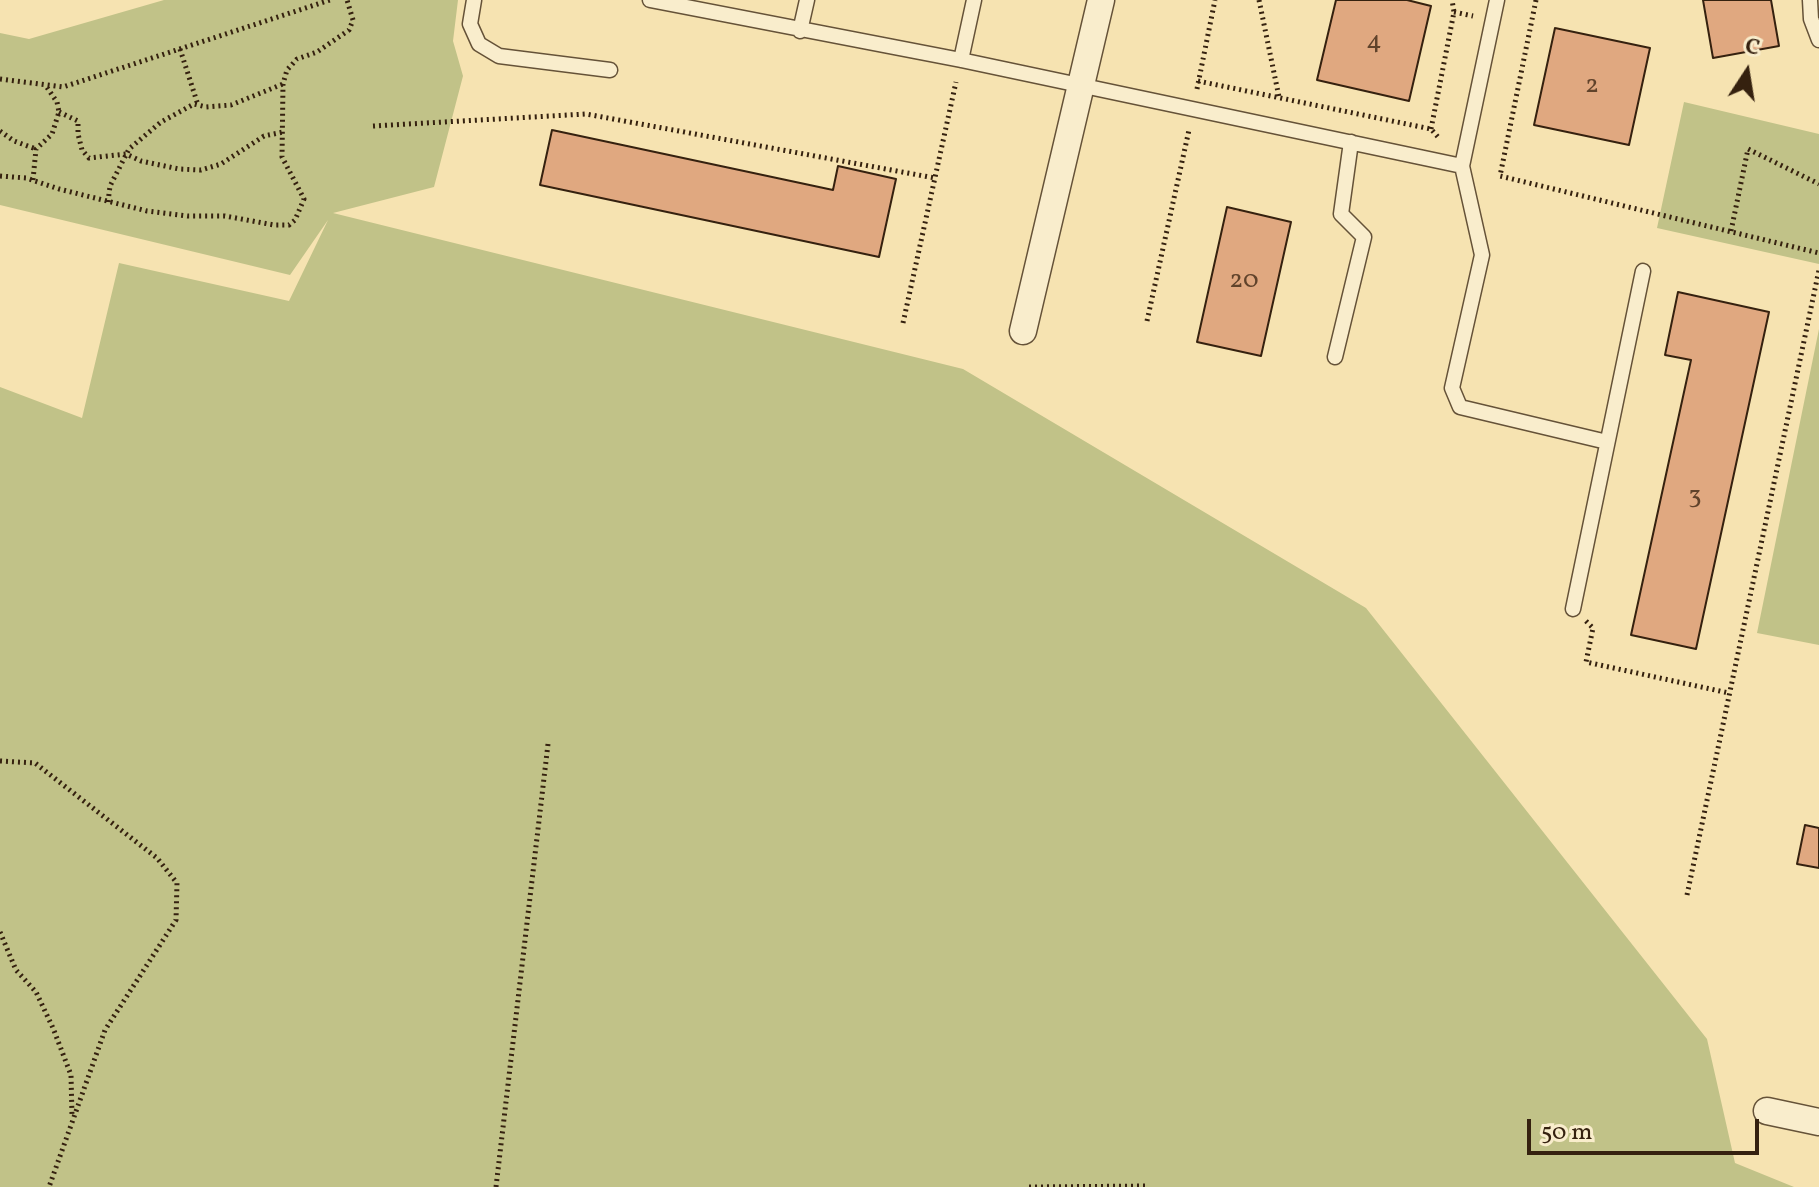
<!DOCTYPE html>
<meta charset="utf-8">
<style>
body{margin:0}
#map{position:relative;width:1819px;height:1187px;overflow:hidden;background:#f6e3b1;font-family:Vollkorn,serif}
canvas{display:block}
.north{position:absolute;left:1707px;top:32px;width:80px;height:80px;-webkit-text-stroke:6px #f9edcc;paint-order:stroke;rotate:12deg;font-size:22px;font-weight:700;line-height:32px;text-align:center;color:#35210f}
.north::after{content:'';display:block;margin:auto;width:28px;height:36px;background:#35210f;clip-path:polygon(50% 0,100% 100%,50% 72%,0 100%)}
.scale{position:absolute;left:1527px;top:1119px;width:232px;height:36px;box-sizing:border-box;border:4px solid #35210f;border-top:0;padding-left:10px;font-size:24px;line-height:28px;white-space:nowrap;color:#35210f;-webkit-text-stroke:6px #f9edcc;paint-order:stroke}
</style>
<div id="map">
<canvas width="1819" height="1187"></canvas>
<div class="north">С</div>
<div class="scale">50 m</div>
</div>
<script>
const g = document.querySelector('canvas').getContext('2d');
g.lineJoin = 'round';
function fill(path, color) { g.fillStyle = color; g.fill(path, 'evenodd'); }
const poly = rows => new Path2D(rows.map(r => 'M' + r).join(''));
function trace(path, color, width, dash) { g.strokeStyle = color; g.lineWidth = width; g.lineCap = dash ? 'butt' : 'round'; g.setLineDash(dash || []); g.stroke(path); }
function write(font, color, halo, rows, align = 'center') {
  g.font = font + ' Vollkorn,serif'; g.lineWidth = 8; g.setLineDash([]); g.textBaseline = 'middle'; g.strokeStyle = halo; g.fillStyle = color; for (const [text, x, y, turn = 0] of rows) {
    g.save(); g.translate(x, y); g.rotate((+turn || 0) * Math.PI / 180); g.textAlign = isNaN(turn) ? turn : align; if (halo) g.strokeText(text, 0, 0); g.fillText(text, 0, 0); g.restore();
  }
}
fill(poly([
 [164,0,458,0,453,41,463,76,434,187,333,213,963,369,1366,608,1707,1039,1735,1163,1794,1187,0,1187,0,387,82,418,119,263,289,301,328,220,290,275,0,205,0,33,29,39],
 [1684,102,1819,134,1819,264,1657,228],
 [1819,329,1819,645,1757,633]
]), '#c1c288');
const building = poly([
 [1336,0,1407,0,1431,6,1409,101,1317,80,1336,0],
 [1703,0,1771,0,1779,46,1713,58,1703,0],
 [1555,28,1650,48,1629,145,1534,125,1555,28],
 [552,130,833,190,838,166,896,179,879,257,540,185,552,130],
 [1227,207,1291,222,1261,356,1197,342,1227,207],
 [1678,292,1769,312,1696,649,1631,635,1691,360,1665,355,1678,292],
 [1805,825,1819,828,1819,868,1797,864,1805,825]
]);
fill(building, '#e0a880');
trace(building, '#35210f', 2);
const lane = poly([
 [474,0,470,24,479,44,499,56,610,70],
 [650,0,961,60,1462,166,1482,255,1452,388,1460,407,1607,442],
 [1810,0,1811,19,1819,40],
 [800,31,807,0],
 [961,60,974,0],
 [1462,166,1497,0],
 [1335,357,1364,237,1341,214,1351,142],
 [1573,609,1643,271]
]);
const street = poly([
 [1023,331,1101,0],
 [1767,1111,1819,1122]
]);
trace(lane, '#655238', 17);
trace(street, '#655238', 29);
trace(poly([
 [1259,0,1279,97],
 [1536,0,1500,176,1819,253],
 [1454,12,1473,16],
 [180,49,198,105],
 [0,79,63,87,330,0],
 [1198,81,1431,129,1438,137],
 [1197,89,1215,0],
 [59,112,78,121,78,134,82,150,89,158,126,154,141,161,179,169,201,170,221,164,264,136,283,132],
 [373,126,586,114,935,178],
 [1431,129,1454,12,1452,0],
 [0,131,14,141,36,149],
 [0,176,26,178,59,189,147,211,188,216,225,216,274,225,289,225,295,220,304,199,282,157,283,84,287,70,297,59,317,52,349,30,353,20,347,0],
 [33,180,36,149,52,134,59,112,57,102,46,86],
 [108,202,110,186,129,149,161,122,194,104,206,107,231,105,283,84],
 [1731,231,1748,149,1819,184],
 [1147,321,1189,130],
 [903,323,956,82],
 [1586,621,1593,628,1586,662,1729,693],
 [0,761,35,763,157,858,177,883,176,920,105,1030,49,1187],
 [1687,895,1819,270],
 [0,932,16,970,36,992,53,1028,71,1075,72,1116],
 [496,1187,548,744],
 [1029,1187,1148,1186]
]), '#35210f', 5, [2, 4]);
trace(lane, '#f9edcc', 14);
trace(street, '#f9edcc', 26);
write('26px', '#60432b', null, [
 ["4",1374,43],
 ["2",1592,87],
 ["20",1244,282],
 ["3",1695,498]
]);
</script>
